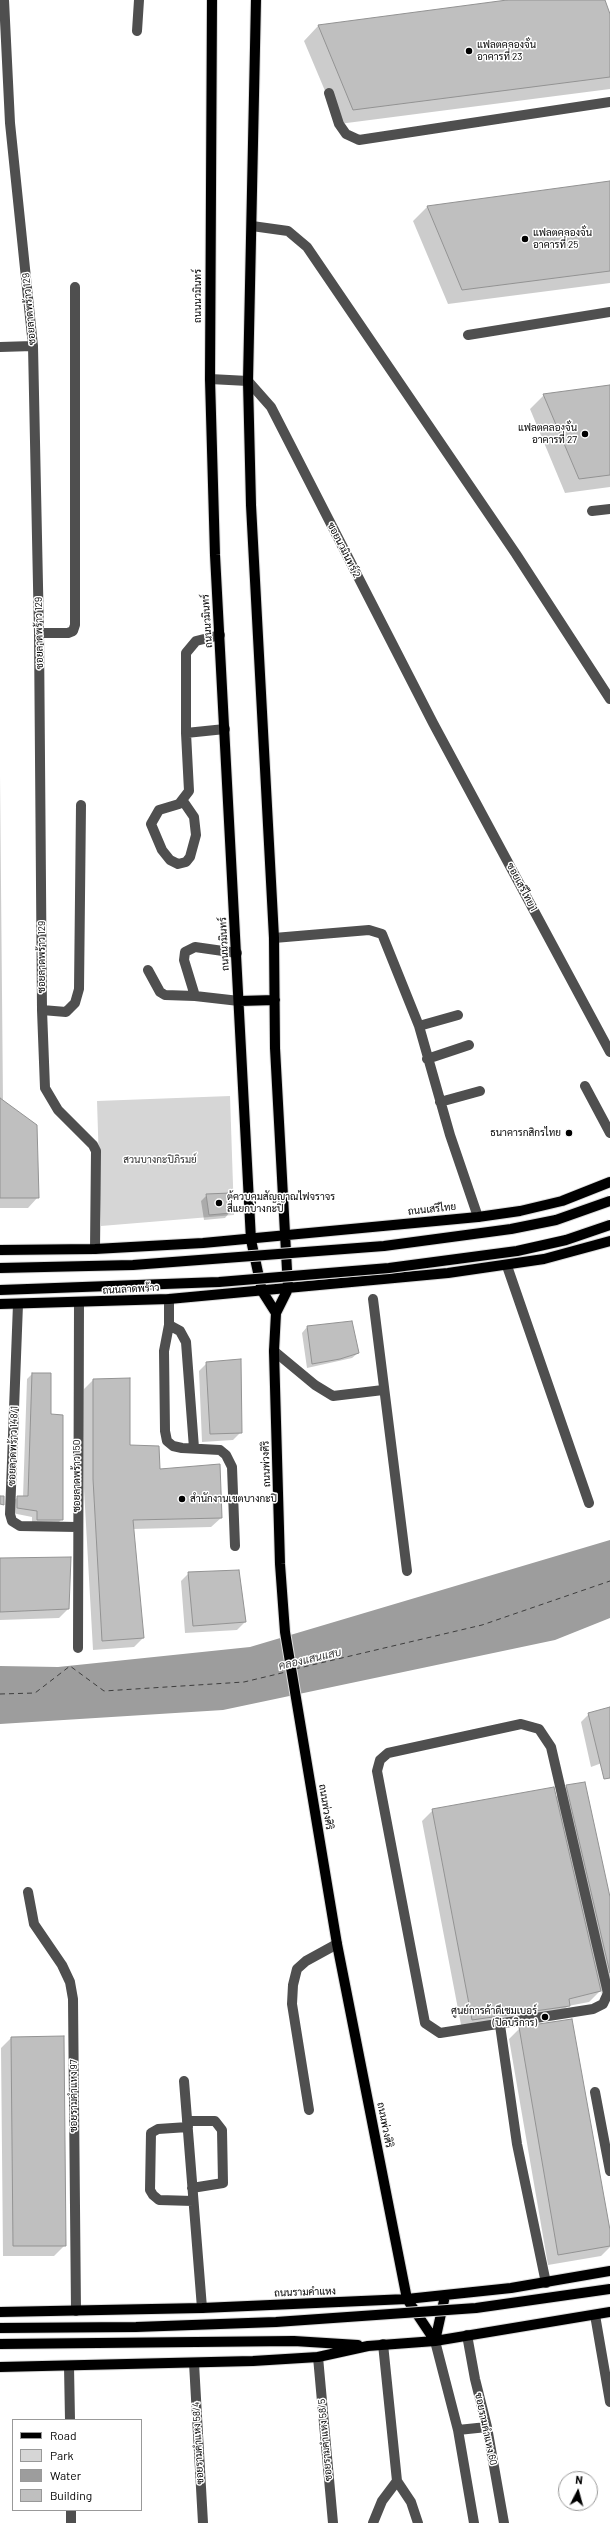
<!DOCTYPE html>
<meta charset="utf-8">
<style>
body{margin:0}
#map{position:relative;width:610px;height:2523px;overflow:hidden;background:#fff;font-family:Barlow,sans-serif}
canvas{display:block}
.legend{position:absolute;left:12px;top:2419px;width:130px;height:92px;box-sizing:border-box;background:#fff;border:1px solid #999;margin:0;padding:5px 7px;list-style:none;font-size:12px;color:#000}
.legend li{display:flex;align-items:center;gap:8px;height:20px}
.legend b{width:20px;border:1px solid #999}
.north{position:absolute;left:558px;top:2471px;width:40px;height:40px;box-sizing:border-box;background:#fff;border:1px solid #999;border-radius:50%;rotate:6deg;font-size:11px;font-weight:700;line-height:16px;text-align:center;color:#000}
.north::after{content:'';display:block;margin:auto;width:14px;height:18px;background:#000;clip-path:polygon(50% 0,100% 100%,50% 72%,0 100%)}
</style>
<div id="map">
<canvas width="610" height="2523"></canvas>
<ul class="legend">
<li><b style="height:5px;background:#000"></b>Road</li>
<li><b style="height:11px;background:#d6d6d6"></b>Park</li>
<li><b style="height:11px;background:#9d9d9d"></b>Water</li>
<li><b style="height:11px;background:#bfbfbf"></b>Building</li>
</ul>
<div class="north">N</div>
</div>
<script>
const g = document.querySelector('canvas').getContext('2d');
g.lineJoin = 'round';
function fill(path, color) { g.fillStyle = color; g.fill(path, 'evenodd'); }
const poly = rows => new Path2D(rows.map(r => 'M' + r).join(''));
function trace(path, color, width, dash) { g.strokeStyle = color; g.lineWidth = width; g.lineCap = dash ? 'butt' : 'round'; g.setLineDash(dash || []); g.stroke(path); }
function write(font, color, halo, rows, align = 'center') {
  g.font = font + ' Barlow,Sarabun,sans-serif'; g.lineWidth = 3; g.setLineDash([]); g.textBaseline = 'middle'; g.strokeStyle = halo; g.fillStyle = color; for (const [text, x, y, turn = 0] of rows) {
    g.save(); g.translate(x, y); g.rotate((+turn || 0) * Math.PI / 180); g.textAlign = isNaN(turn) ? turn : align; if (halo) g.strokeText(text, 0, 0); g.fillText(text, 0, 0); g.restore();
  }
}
fill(poly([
 [230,1096,234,1215,101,1226,97,1101]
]), '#d6d6d6');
fill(poly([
 [610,1540,610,1618,555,1640,223,1710,0,1724,0,1666,58,1667,250,1647]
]), '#9d9d9d');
fill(poly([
 [514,0,604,0,610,17,610,89,339,124,304,41,318,26],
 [610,182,610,283,448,304,413,221,427,207],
 [610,386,610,487,565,493,530,409,544,395],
 [0,775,3,1102,38,1197,28,1208,0,1208],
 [207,1195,230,1212,225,1218,204,1220,201,1201],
 [307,1327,358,1353,352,1358,307,1368,302,1333],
 [207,1363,241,1432,233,1440,202,1442,199,1371],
 [32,1374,50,1374,50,1415,62,1519,56,1525,32,1525,32,1517,12,1513,12,1502,18,1497,23,1497,27,1379],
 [93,1380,130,1446,221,1518,211,1527,133,1529,143,1638,134,1647,93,1650,84,1489,84,1389],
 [0,1559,68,1609,59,1618,0,1620],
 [189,1573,245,1622,237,1630,185,1633,181,1581],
 [610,1708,610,1760,591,1767,581,1722,589,1714],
 [567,1786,610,1901,610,1997,603,1999,601,1990,589,2002,568,2006,558,2016,462,2030,422,1821,433,1810,555,1798],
 [520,2028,610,2236,610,2247,601,2256,548,2265,509,2039],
 [11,2038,65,2245,54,2256,3,2256,1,2048]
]), '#0003');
trace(poly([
 [295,1669,482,1625,610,1581],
 [0,1694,35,1693,70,1666,104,1691,244,1682,286,1672]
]), '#3e3e3e', 1, [5, 4]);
const building = poly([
 [507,0,605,0,610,14,610,77,353,110,318,25,507,0],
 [610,181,610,271,462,290,427,206,610,181],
 [610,385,610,475,579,479,543,394,610,385],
 [0,1098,37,1125,39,1198,0,1198,0,1098],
 [231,1193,231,1213,209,1215,206,1194,231,1193],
 [352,1321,359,1353,340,1359,312,1364,307,1326,352,1321],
 [241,1359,242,1433,210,1434,206,1362,241,1359],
 [32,1373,51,1373,51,1414,63,1415,63,1520,37,1520,37,1511,17,1508,17,1496,28,1496,32,1373],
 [130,1378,130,1445,159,1446,160,1469,220,1464,222,1518,133,1520,144,1638,102,1641,93,1479,93,1379,130,1378],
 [0,1496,4,1496,4,1505,0,1504,0,1496],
 [71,1557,69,1609,0,1612,0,1558,71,1557],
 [239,1570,246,1622,193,1626,188,1572,239,1570],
 [610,1707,610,1778,604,1779,588,1713,610,1707],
 [585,1782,610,1897,610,1973,566,1785,585,1782],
 [554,1787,601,1991,569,1999,570,2006,472,2020,432,1809,554,1787],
 [572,2019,610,2230,610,2246,558,2255,519,2027,572,2019],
 [64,2036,66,2246,13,2246,11,2037,64,2036]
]);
fill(building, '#bfbfbf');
trace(building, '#939393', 1);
const major = poly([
 [212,0,210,379,215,555,251,1240,262,1291,276,1313],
 [256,0,248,381,251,505,274,938,275,1048,288,1289,276,1313,274,1351,280,1564,285,1632,337,1944,407,2299,435,2341],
 [239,1001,275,1000],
 [0,1250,95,1249,203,1243,478,1217,520,1211,562,1201,610,1182],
 [0,1304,169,1299,448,1273,544,1259,610,1241],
 [0,2312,202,2308,407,2299,511,2288,610,2271],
 [435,2341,445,2296],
 [0,2344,294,2341,358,2345],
 [0,2367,253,2361,318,2357,368,2346,435,2341,610,2312]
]);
trace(major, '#dbdbdb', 12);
trace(poly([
 [4,0,10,123,33,346,39,633,42,1010,45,1088,58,1110,93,1145,96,1151,95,1249],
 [137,31,139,0],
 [329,93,339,124,346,134,359,140,610,102],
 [252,226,288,231,307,247,516,554,610,699],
 [468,335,610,312],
 [0,347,33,346],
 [210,379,248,381,271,407,433,723,610,1052],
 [592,511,610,509],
 [39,633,68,633,73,631,75,625,75,287],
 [220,635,196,641,186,653,186,733,225,729],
 [183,801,194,817,196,835,190,857,186,862,178,864,170,860,162,850,151,824,159,810,179,804,189,791,186,733],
 [274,938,369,930,382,934,419,1026,450,1135,478,1217],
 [237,953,195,947,185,952,184,960,195,996,239,1001],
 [148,970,160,992,165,995,195,996],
 [42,1010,66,1012,75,1003,79,989,81,805],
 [419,1026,458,1015],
 [427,1059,469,1045],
 [585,1086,610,1133],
 [440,1102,480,1091],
 [507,1266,589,1503],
 [169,1299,169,1325,164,1351,165,1431,167,1441,173,1446,182,1448,220,1450,226,1455,232,1467,235,1546],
 [373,1299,407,1571],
 [18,1304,10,1514,12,1521,20,1526,77,1527],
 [169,1325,180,1331,186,1342,194,1448],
 [274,1351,315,1385,333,1396,383,1390],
 [78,1648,79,1303],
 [521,1724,539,1729,551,1747,608,1993,603,2004,593,2009,440,2033,425,2023,377,1771,380,1760,388,1753,521,1724],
 [28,1892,34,1924,62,1965,70,1982,73,1999,76,2311],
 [500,2025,517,2144,546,2283],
 [184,2081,202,2308],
 [595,2092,610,2171],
 [309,2110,292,2004,293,1985,297,1969,306,1961,337,1944],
 [187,2121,215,2121,222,2130,223,2183,192,2188],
 [188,2127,158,2129,151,2133,150,2190,153,2195,159,2200,193,2201],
 [595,2315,610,2402],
 [467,2335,475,2379,487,2427,504,2523],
 [435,2341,458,2430,474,2523],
 [383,2344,397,2481,411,2502,418,2523],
 [318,2357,333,2523],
 [194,2363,203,2523],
 [69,2366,70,2420],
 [458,2430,487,2427],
 [71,2510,71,2523],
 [373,2523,382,2501,397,2481]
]), '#4f4f4f', 10);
trace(major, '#000', 10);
const majorBridge = poly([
 [0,1268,133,1265,384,1246,511,1229,556,1220,610,1201],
 [0,1290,219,1282,389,1268,517,1251,566,1240,610,1225],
 [0,2328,136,2327,276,2322,476,2308,610,2289]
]);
trace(majorBridge, '#dbdbdb', 12, []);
trace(majorBridge, '#000', 10);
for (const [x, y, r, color] of [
 [469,51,4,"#000"],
 [525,239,4,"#000"],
 [585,434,4,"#000"],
 [569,1133,4,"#000"],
 [219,1203,4,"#000"],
 [182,1499,4,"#000"],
 [545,2017,4,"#000"]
]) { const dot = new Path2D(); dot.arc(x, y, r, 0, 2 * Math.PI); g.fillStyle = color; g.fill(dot); trace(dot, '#fff', 1.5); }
write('10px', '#000', '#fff', [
 ["แฟลตคลองจั่น",477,45],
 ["อาคารที่ 23",477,57],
 ["แฟลตคลองจั่น",533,233],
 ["อาคารที่ 25",533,245],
 ["แฟลตคลองจั่น",577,428,"right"],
 ["อาคารที่ 27",577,440,"right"],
 ["ธนาคารกสิกรไทย",561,1133,"right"],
 ["ตู้ควบคุมสัญญาณไฟจราจร",227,1197],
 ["สี่แยกบางกะปิ",227,1209],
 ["สำนักงานเขตบางกะปิ",190,1499],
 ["ศูนย์การค้าดีเซมเบอร์",537,2011,"right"],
 ["(ปิดบริการ)",537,2023,"right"]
], 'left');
write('10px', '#000', '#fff', [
 ["ถนนนวมินทร์",198,296,-90],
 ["ซอยลาดพร้าว 129",29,309,-95],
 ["ซอยนวมินทร์ 2",344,550,63],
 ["ถนนนวมินทร์",207,621,-94],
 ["ซอยลาดพร้าว 129",39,633,-91],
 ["ซอยเสรีไทย 1",522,887,62],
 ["ถนนนวมินทร์",224,944,-93],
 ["ซอยลาดพร้าว 129",42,957,-90],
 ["ถนนเสรีไทย",432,1209,-6],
 ["ถนนลาดพร้าว",131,1289,-3],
 ["ซอยลาดพร้าว 148/1",13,1446,-88],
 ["ถนนพ่วงศิริ",266,1464,-92],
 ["ซอยลาดพร้าว 150",77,1476,-90],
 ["ถนนพ่วงศิริ",326,1807,81],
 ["ซอยรามคำแหง 97",74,2096,-90],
 ["ถนนพ่วงศิริ",385,2125,79],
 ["ถนนรามคำแหง",305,2292,-2],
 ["ซอยรามคำแหง 60",486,2429,78],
 ["ซอยรามคำแหง 58/5",325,2440,-95],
 ["ซอยรามคำแหง 58/4",198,2443,-93]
]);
write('10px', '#2d2d2d', '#fff', [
 ["สวนบางกะปิภิรมย์",160,1160]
]);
write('italic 11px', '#3e3e3e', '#fff', [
 ["คลองแสนแสบ",310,1659,-13]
]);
</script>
